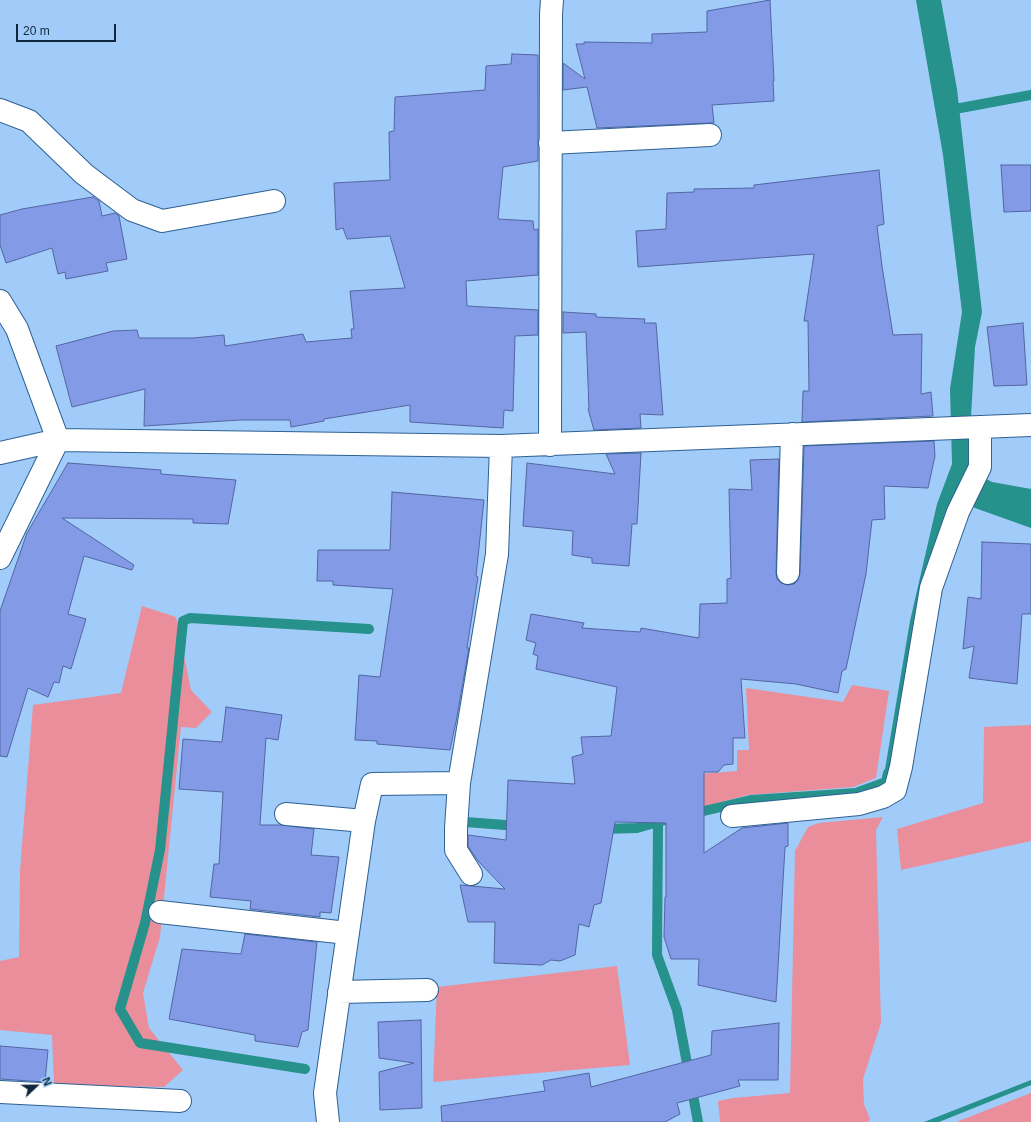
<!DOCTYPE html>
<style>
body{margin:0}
#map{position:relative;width:1031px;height:1122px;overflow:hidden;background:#a1ccfa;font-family:Arial,sans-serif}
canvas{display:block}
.north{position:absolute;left:16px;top:1066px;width:40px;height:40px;-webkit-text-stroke:3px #a1ccfa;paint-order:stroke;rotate:68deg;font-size:11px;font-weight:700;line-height:16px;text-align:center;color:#10263c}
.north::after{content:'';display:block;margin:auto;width:14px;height:18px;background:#10263c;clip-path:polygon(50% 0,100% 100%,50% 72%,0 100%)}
.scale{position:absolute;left:16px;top:24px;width:100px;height:18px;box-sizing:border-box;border:2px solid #10263c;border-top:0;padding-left:5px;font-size:12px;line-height:14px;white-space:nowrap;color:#10263c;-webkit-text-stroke:3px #a1ccfa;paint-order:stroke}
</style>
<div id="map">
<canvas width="1031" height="1122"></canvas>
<div class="north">N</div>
<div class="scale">20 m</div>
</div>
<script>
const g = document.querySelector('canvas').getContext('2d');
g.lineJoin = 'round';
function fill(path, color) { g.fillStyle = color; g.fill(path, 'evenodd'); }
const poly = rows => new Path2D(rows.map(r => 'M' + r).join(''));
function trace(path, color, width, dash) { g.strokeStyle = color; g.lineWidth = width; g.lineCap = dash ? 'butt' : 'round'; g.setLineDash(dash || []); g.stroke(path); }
fill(poly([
 [142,606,176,617,191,690,212,712,196,728,181,727,160,937,143,993,149,1028,183,1070,164,1087,54,1085,52,1035,0,1030,0,961,19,957,20,871,33,705,121,693],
 [852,685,889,691,876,778,853,787,748,795,675,814,674,776,737,771,737,750,749,750,746,688,843,702],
 [1031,725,1031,841,901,870,897,829,983,803,984,727],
 [883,817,876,830,881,1023,863,1079,864,1104,870,1119,868,1122,720,1122,718,1101,733,1098,790,1093,795,851,808,827,819,823],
 [617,966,630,1065,433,1082,437,987],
 [1031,1093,1031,1122,956,1122]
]), '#ea8e9b');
fill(poly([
 [916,0,941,0,957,89,982,312,975,347,968,469,992,482,1031,489,1031,528,975,508,964,499,954,494,923,591,901,696,888,783,882,787,910,621,937,504,952,464,950,389,962,312,943,155],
 [1031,1080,1031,1085,939,1122,924,1122]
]), '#27918c');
trace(poly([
 [955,109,1031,95],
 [691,814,751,800,856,793,886,782,888,773],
 [465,822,519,826],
 [658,822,657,955,677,1010,698,1122],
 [601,829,637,828,668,819],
 [305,1069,140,1043,120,1009,145,923,160,850,183,621,190,618,369,629]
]), '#27918c', 10);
const building = poly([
 [770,0,774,81,773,81,774,101,712,105,714,123,709,123,597,128,587,87,563,90,563,63,585,79,576,44,584,44,584,42,652,43,652,34,707,32,707,11,770,0],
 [512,54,538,55,538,161,503,167,498,219,533,221,534,230,538,229,538,275,466,281,467,306,538,310,538,335,515,336,513,411,504,410,503,428,410,422,410,405,324,419,324,421,291,427,290,420,240,420,144,426,145,389,72,407,56,346,113,331,137,330,139,338,193,338,224,335,225,346,303,334,306,342,352,338,351,329,354,329,350,291,405,288,390,236,347,239,343,228,336,230,334,183,390,180,389,132,394,131,395,97,485,90,486,66,511,64,512,54],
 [1001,165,1031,165,1031,211,1004,212,1001,165],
 [879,170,884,224,877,226,882,266,893,335,922,334,921,394,931,392,933,416,802,422,803,391,809,391,808,321,804,321,814,254,638,267,636,231,666,229,667,193,694,192,694,189,754,188,754,185,879,170],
 [93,197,99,201,102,216,115,213,119,216,127,259,106,263,108,271,66,279,65,272,58,274,52,248,6,263,0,245,0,215,22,209,93,197],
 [563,312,596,314,596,317,645,319,644,323,656,323,663,415,640,414,641,428,594,430,588,409,589,409,586,332,563,333,563,312],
 [1023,323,1027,385,994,386,987,327,1023,323],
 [934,441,935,456,928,488,884,486,885,519,872,520,866,574,846,669,842,671,838,693,796,684,741,679,745,738,733,738,733,764,724,765,718,772,704,772,704,853,742,828,788,823,788,846,785,847,776,1002,698,985,699,959,671,959,664,937,665,897,666,897,666,823,615,822,601,903,594,905,589,927,579,924,575,955,560,961,551,960,542,965,494,963,495,922,468,922,460,885,505,889,478,861,468,846,468,835,506,840,508,780,575,784,572,757,583,754,581,737,611,736,617,687,536,669,538,656,533,654,536,643,526,640,531,614,584,623,582,628,640,632,641,628,699,638,700,604,727,603,727,579,731,578,729,489,752,490,750,460,779,459,776,573,777,579,781,583,788,585,794,584,798,580,800,573,804,446,934,441],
 [641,453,637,524,632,524,629,566,592,563,592,558,572,555,573,531,523,526,527,463,615,474,606,454,641,453],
 [68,463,161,470,161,474,236,480,228,524,193,523,193,519,62,518,134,565,132,570,84,556,68,614,86,619,71,669,63,666,59,683,54,682,48,697,28,688,7,757,0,756,0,611,27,533,68,463],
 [392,492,484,500,476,576,478,577,467,648,469,648,456,722,450,750,377,744,377,741,355,740,359,675,380,677,393,589,333,585,333,581,317,581,318,550,390,550,392,492],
 [982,542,1031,544,1031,614,1022,614,1017,684,969,678,974,646,963,649,968,597,981,599,982,542],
 [226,707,282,715,278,740,266,738,260,825,282,825,314,829,311,855,339,857,331,913,320,912,320,917,250,909,251,901,210,897,214,864,219,864,223,792,179,789,183,739,222,742,226,707],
 [245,934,317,942,308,1030,302,1032,298,1047,255,1041,255,1035,169,1019,182,949,241,954,245,934],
 [421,1020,422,1108,380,1110,379,1072,414,1063,379,1058,378,1022,421,1020],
 [779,1023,778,1080,738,1080,740,1086,677,1103,680,1114,665,1122,442,1122,441,1106,545,1091,543,1081,589,1073,591,1087,711,1055,712,1031,779,1023],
 [0,1046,48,1050,45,1082,0,1079,0,1046]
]);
fill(building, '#839ae6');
trace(building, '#5365a2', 1);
const minor = poly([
 [0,110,29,121,84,174,132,210,162,221,274,201],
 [550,143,710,135],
 [0,301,17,329,58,440,0,558],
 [550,445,551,14,552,0],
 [0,453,58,440,501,446,1031,425],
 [788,573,792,434],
 [459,783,456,828,456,850,471,874],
 [286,814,364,821],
 [732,816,859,804,883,797,895,790,901,767,931,588,958,512,980,467,980,427],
 [160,912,347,933],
 [339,992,427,990],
 [0,1092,180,1101],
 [328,1122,325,1093,364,821,372,784,459,783,497,554,501,446]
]);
trace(minor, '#2d6093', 24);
trace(minor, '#fff', 22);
</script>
